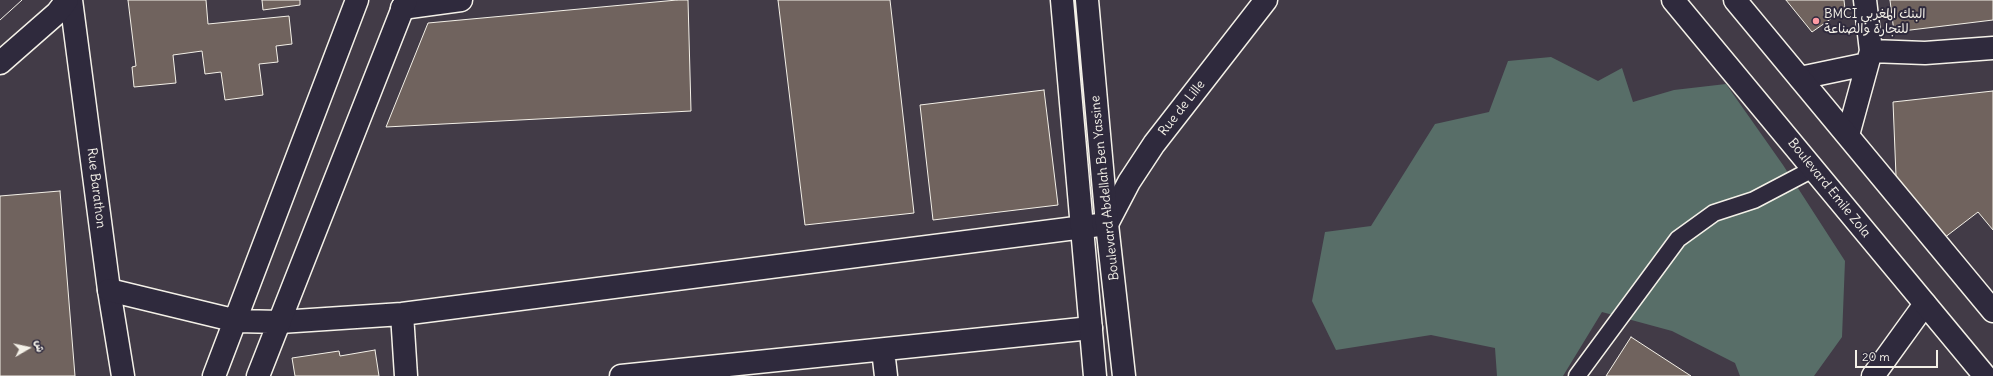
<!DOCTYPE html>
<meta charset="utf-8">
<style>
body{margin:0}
#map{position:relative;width:1993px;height:376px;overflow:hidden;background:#423b47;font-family:Delius,"Playpen Sans Arabic",sans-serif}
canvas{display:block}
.north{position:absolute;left:8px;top:328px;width:40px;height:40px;-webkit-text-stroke:3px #2f2a3d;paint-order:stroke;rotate:81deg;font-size:11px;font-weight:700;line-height:16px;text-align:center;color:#f4f1e8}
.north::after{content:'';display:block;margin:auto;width:14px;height:18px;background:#f4f1e8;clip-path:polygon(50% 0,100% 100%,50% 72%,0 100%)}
.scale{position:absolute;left:1855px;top:350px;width:83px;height:18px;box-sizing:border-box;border:2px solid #f4f1e8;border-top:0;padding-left:5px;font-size:12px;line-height:14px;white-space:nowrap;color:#f4f1e8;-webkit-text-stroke:3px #2f2a3d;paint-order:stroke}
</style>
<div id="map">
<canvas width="1993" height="376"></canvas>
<div class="north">ش</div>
<div class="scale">20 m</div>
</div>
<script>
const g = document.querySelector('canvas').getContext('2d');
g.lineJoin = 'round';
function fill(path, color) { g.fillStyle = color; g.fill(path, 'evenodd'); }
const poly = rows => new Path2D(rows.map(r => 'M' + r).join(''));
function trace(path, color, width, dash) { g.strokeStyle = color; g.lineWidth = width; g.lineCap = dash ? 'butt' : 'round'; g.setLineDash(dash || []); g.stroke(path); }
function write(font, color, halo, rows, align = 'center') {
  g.font = font + ' Delius,"Playpen Sans Arabic",sans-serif'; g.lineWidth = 4; g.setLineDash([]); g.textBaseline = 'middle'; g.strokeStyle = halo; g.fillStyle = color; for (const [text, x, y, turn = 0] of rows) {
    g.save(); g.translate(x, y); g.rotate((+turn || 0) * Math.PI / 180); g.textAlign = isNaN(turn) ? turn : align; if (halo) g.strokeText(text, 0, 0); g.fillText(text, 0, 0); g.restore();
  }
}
fill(poly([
 [1551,57,1598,81,1622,68,1633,102,1674,90,1726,84,1783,165,1845,261,1842,337,1814,376,1740,376,1735,363,1672,331,1602,312,1563,376,1497,376,1495,348,1431,335,1336,350,1312,301,1325,232,1371,226,1435,124,1489,112,1508,61]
]), '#586e68');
const building = poly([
 [128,0,206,0,208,24,289,16,292,44,276,46,278,62,259,64,263,95,225,100,221,72,205,74,202,51,173,55,176,83,134,87,132,67,136,66,128,0],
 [262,0,300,0,300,5,263,10,262,0],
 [677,0,688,0,691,111,386,127,428,23,677,0],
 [778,0,890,0,914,213,805,225,778,0],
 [1786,0,1844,0,1845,9,1812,32,1786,0],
 [1890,0,1993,0,1993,20,1894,32,1890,0],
 [1044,90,1058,205,933,220,920,105,1044,90],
 [1993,91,1993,230,1978,212,1944,238,1896,176,1893,102,1993,91],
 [60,191,75,376,0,376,0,196,60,191],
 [1631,337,1691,376,1606,376,1631,337],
 [375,350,379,376,295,376,292,358,339,351,340,356,375,350]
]);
fill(building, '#70635e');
trace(building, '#f4f1e8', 1);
const lane = poly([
 [1577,376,1678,239,1714,213,1754,200,1813,169]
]);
const street = poly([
 [402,8,461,0],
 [1871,51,1925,53,1993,48],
 [1800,78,1867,64],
 [1848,135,1871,51,1865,0],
 [402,314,406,376],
 [280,322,402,314,1107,224,1129,182,1154,144,1266,0],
 [883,350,886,376],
 [621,376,1091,328],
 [1873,376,1925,304]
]);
const secondary = poly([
 [71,0,109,290,123,376],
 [1062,0,1095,376],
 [1087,0,1107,224,1124,376],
 [1673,0,1985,376],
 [1735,0,1993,311]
]);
const primary = poly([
 [0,63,57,13,67,0],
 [109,290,237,321,280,322],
 [214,376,357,0],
 [258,376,406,0]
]);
trace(lane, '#f4f1e8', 19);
trace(street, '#f4f1e8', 25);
trace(secondary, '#f4f1e8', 25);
trace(primary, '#f4f1e8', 25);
trace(lane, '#2f2a3d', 16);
trace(street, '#2f2a3d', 22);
trace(secondary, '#2f2a3d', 22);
trace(primary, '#2f2a3d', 22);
trace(poly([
 [0,20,22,0]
]), '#f4f1e8', 1);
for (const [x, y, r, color] of [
 [1816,21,4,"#ff9aa2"]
]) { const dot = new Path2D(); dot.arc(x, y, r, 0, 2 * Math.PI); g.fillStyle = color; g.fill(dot); trace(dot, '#2f2a3d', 1.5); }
write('13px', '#f4f1e8', '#2f2a3d', [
 ["BMCI البنك المغربي",1824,14],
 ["للتجارة والصناعة",1824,29]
], 'left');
write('13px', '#f4f1e8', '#2f2a3d', [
 ["Rue de Lille",1182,108,-52],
 ["Rue Barathon",96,188,83],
 ["Boulevard Abdellah Ben Yassine",1105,188,-96],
 ["Boulevard Emile Zola",1829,188,51]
]);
</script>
